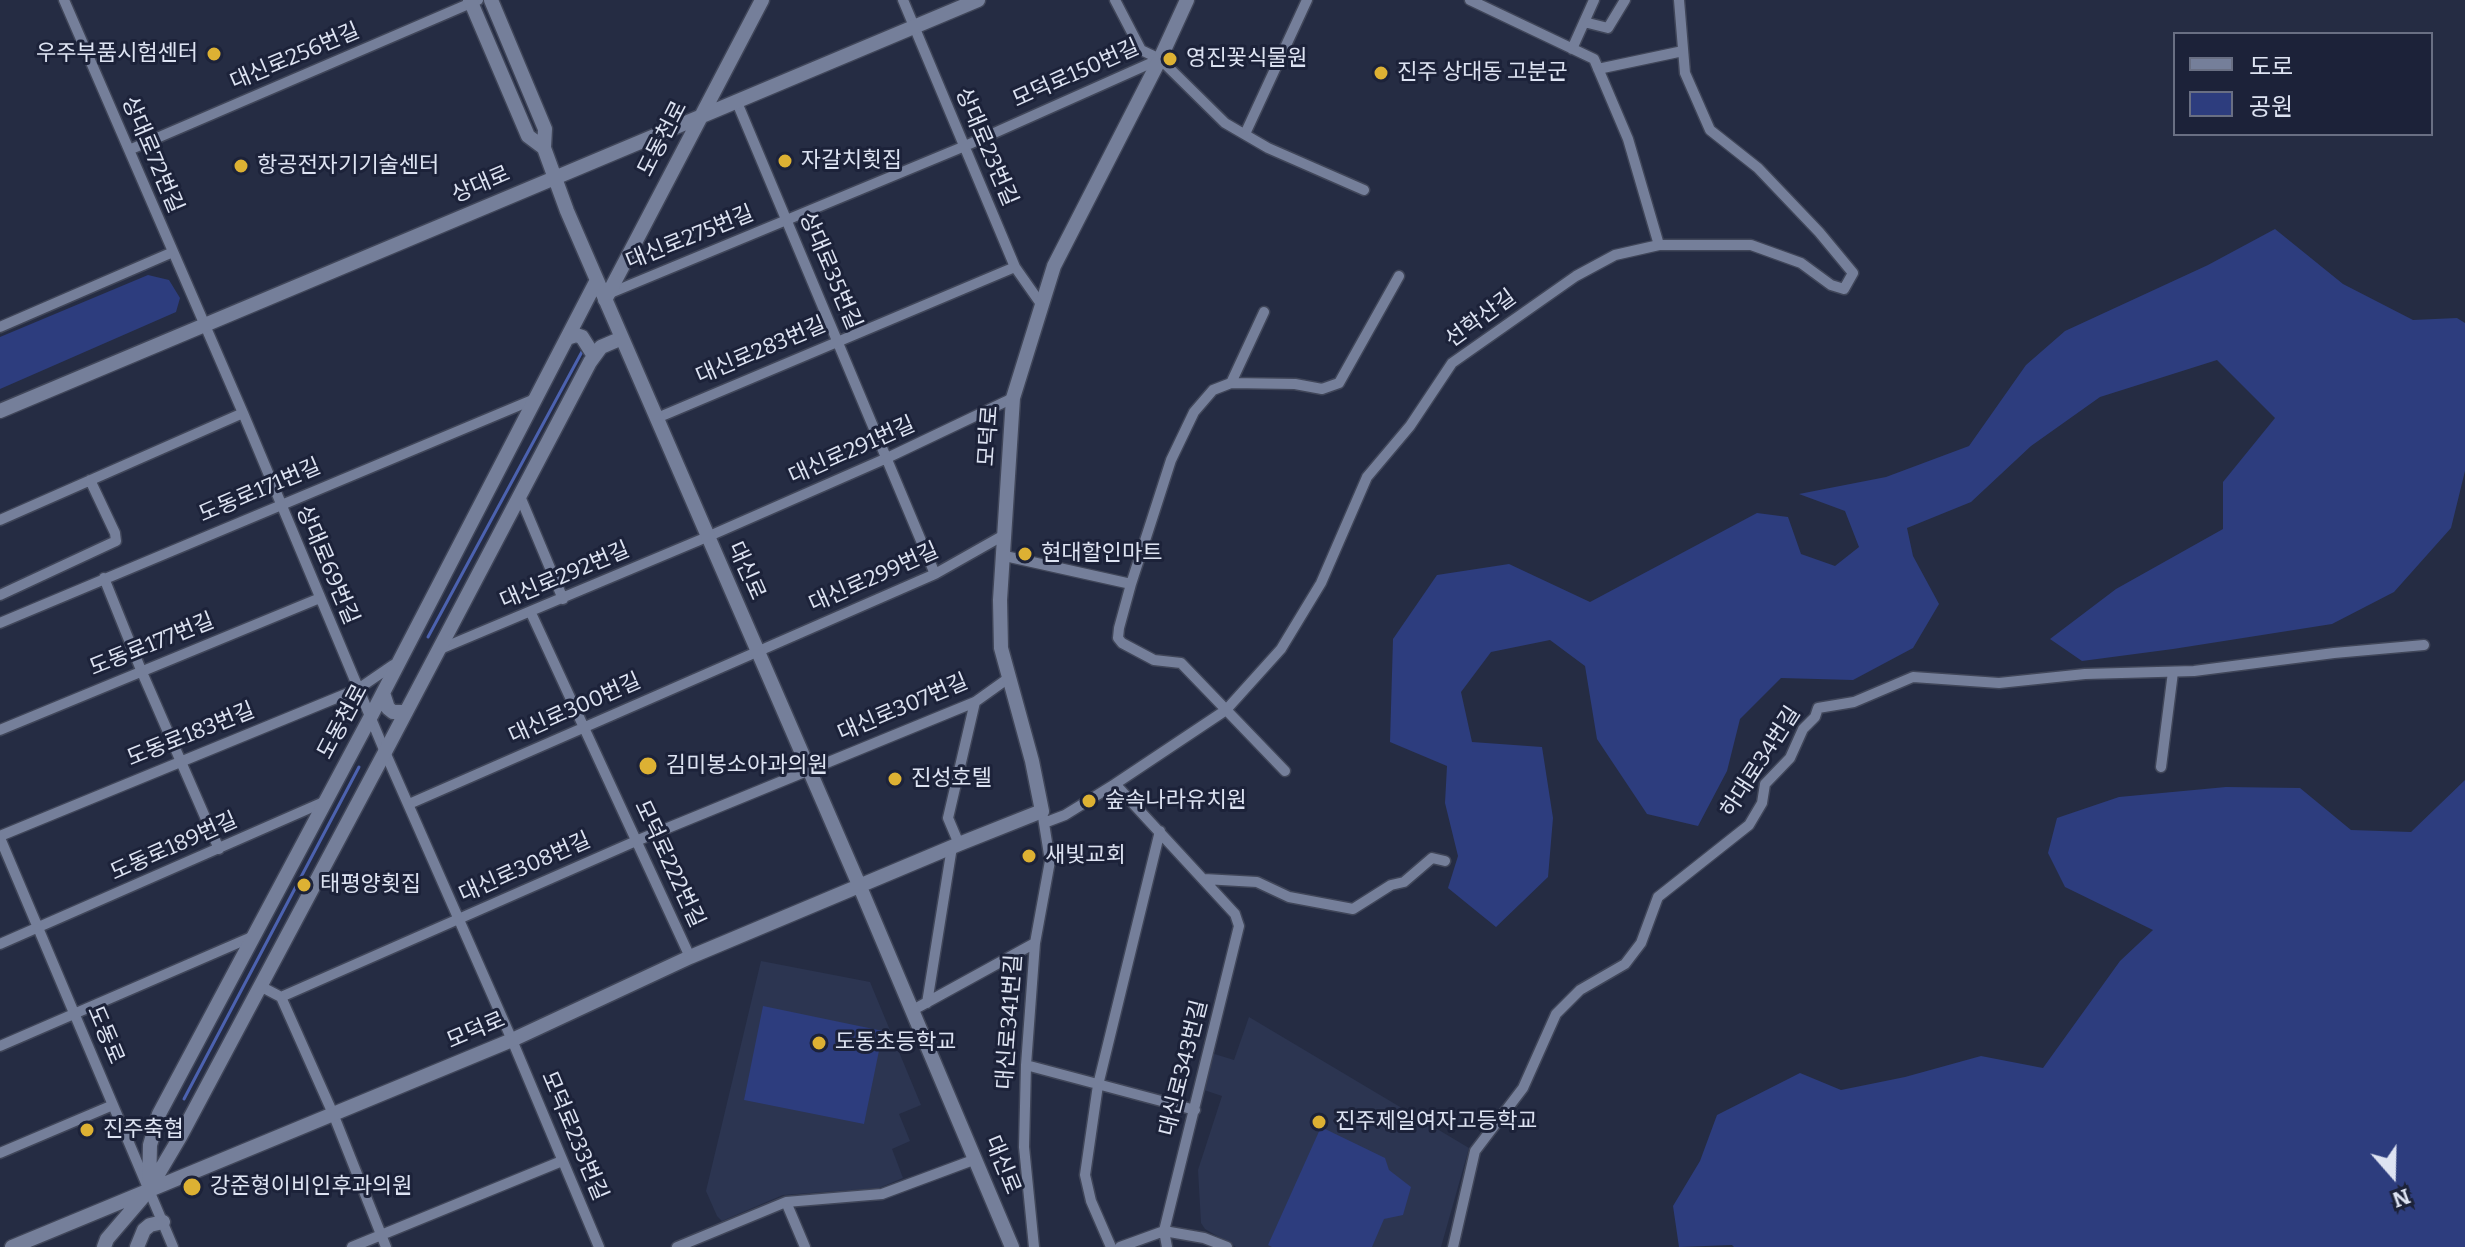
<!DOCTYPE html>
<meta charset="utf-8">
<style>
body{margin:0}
#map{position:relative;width:2465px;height:1247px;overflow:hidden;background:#252c43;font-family:Bitter,"Noto Sans KR",serif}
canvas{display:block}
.legend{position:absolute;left:2173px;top:32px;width:260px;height:104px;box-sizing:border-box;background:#1c2239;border:2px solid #696f83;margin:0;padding:10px 14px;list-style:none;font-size:24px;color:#dde3f2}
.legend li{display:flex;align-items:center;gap:16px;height:40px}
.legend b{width:40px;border:2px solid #696f83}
.north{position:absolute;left:2353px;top:1135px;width:80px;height:80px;-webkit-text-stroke:6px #1c2239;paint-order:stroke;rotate:160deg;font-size:22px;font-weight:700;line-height:32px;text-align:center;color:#dde3f2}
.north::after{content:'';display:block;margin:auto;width:28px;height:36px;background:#dde3f2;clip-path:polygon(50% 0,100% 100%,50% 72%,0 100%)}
</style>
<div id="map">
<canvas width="2465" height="1247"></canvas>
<ul class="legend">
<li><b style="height:10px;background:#757f9a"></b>도로</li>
<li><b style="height:22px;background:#2d3d7e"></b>공원</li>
</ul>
<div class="north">N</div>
</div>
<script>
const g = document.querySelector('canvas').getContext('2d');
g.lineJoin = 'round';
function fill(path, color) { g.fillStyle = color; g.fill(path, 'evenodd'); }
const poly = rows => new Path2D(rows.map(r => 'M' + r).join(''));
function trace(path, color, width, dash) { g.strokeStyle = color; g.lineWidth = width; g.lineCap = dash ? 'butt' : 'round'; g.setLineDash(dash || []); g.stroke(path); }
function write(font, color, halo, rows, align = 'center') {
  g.font = font + ' Bitter,"Noto Sans KR",serif'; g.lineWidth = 6; g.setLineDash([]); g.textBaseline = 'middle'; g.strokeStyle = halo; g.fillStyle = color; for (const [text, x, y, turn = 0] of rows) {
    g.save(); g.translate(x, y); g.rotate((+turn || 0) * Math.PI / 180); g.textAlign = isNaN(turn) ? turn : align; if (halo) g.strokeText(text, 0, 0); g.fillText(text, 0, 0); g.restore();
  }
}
fill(poly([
 [761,961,870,982,921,1105,899,1114,910,1141,892,1149,903,1178,879,1188,783,1195,722,1221,717,1216,706,1191],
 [1249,1017,1469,1148,1441,1247,1236,1247,1205,1229,1201,1223,1198,1170,1222,1096,1204,1090,1208,1052,1234,1060]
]), '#2c3551');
fill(poly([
 [2275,229,2343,284,2413,320,2457,318,2465,323,2465,471,2451,528,2394,592,2332,624,2173,649,2082,661,2050,639,2116,589,2223,529,2223,482,2275,418,2217,360,2100,397,2031,446,1971,502,1907,528,1913,556,1939,604,1913,648,1853,680,1781,678,1740,719,1727,771,1698,826,1647,814,1597,739,1585,666,1550,640,1491,652,1461,692,1472,742,1542,747,1553,818,1548,877,1496,927,1448,888,1458,856,1445,803,1447,766,1390,742,1393,639,1437,575,1509,564,1590,602,1757,513,1788,517,1801,554,1835,566,1859,547,1845,511,1799,494,1886,477,1969,446,2026,365,2065,331,2208,265],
 [148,275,169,280,180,298,176,312,0,389,0,337],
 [2465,780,2465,1247,1734,1247,1732,1245,1679,1247,1673,1206,1700,1161,1717,1115,1800,1073,1841,1090,1905,1077,1981,1056,2043,1068,2120,961,2153,930,2065,887,2048,853,2057,818,2119,797,2226,787,2300,788,2351,830,2411,832],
 [763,1006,883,1031,864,1124,744,1100],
 [1321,1127,1385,1158,1389,1170,1411,1187,1403,1215,1384,1219,1372,1247,1272,1247,1268,1245]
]), '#2d3d7e');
trace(poly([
 [428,637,584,348],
 [184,1099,359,767]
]), '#4c62b0', 3);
const street = poly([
 [64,0,243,413,385,752,512,1040,599,1247],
 [903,0,1015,267,1041,304],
 [1115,0,1141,50,1160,59,1225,123,1268,148,1364,190],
 [1584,22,1608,28,1625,0],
 [1572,49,1594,0],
 [1598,69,1683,51],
 [736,100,935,574],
 [1245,134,1307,0],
 [129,150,478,0],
 [1659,245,1751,245,1801,263,1831,285,1844,289,1853,273,1819,232,1758,168,1710,130,1685,73,1679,0],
 [608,294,965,146,1160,59],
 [0,327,173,252],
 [1231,383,1295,384,1322,389,1339,383,1399,276],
 [657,418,1015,267],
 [519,494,563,599],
 [0,520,243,413],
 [1005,556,1131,584,1119,628,1118,638,1122,643,1154,660,1181,663,1285,771],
 [104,578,141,670,219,849],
 [1131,584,1171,460,1194,412,1213,390,1231,383,1264,312],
 [0,595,116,541,115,533,90,480],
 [531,613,690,957],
 [0,623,537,398],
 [438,650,707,537,887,458,1013,398],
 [0,730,320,598],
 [2161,767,2173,672],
 [1115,784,1235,914,1239,926,1164,1231,1167,1247],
 [409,804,935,574,1004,535],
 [1044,823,1065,815,1115,784,1226,710,1281,649,1321,583,1367,477,1410,426,1452,363,1576,276,1615,255,1659,245,1628,139,1594,59,1470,0],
 [0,836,358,689,393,665],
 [0,838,173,1247],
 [959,844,948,818,975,702],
 [1204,879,1257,882,1289,897,1353,909,1391,885,1404,882,1432,858,1445,861],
 [0,944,326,801],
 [260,986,281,997,636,841,975,702,1010,677],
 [281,997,334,1116,386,1247],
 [927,1003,952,847],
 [913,1010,1035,943],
 [0,1046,254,936],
 [1026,1065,1195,1110],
 [0,1153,113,1105],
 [786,1202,805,1247],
 [1164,1231,1204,1238,1227,1247],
 [352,1247,562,1161],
 [677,1247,786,1202,882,1194,976,1159],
 [1034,1247,1024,1147,1026,1065,1035,943,1050,861,1043,817],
 [1111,1247,1091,1201,1085,1175,1098,1085,1160,831],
 [1120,1247,1164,1231],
 [1453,1247,1475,1151,1523,1088,1556,1014,1580,990,1625,964,1641,943,1658,897,1749,825,1762,803,1765,784,1790,758,1803,729,1815,717,1818,708,1854,702,1913,677,1999,683,2085,674,2194,671,2334,653,2424,645]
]);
const secondary = poly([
 [470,0,528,136,544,148],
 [491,0,545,129,544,148,567,211,860,887,1012,1247],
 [605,300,762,0],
 [567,338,576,335,582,337,594,356],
 [0,411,978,0],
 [383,693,388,708,393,712,406,712],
 [151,1186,180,1137,385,752,590,362,601,347,622,338],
 [12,1247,512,1040,690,957,959,844,1042,811,1032,761,1001,648,1000,600,1013,398,1054,266,1160,59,1187,0],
 [104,1247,107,1239,149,1190,150,1145,159,1114,370,718,597,280],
 [137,1247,144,1230,150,1225,163,1222]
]);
trace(street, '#404659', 13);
trace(secondary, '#404659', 17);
trace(street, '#757f9a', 10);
trace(secondary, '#757f9a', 14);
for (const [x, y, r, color] of [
 [214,54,8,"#ddb133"],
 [1170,59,8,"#ddb133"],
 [1381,73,8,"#ddb133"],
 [785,161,8,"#ddb133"],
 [241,166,8,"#ddb133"],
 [1025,554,8,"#ddb133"],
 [648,766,10,"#ddb133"],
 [895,779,8,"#ddb133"],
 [1089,801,8,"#ddb133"],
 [1029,856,8,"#ddb133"],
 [304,885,8,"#ddb133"],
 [819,1043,8,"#ddb133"],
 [1319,1122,8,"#ddb133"],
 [87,1130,8,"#ddb133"],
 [192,1187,10,"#ddb133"]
]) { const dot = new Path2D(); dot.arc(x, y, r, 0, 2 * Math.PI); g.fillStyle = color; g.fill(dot); trace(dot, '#1c2239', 3); }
write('22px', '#dde3f2', '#1c2239', [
 ["우주부품시험센터",198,54,"right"],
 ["영진꽃식물원",1186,59],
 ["진주 상대동 고분군",1397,73],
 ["자갈치횟집",801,161],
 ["항공전자기기술센터",257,166],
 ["현대할인마트",1041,554],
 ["김미봉소아과의원",666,766],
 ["진성호텔",911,779],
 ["숲속나라유치원",1105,801],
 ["새빛교회",1045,856],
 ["태평양횟집",320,885],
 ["도동초등학교",835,1043],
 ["진주제일여자고등학교",1335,1122],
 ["진주축협",103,1130],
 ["강준형이비인후과의원",210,1187]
], 'left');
write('22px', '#dde3f2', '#1c2239', [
 ["대신로256번길",295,57,-23],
 ["모덕로150번길",1076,74,-24],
 ["도동천로",663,139,-63],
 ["상대로23번길",986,147,67],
 ["상대로72번길",152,155,67],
 ["상대로",481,185,-23],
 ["대신로275번길",690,238,-22],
 ["상대로35번길",830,271,67],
 ["선학산길",1481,319,-36],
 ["대신로283번길",761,351,-23],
 ["모덕로",989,436,-86],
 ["대신로291번길",852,451,-24],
 ["도동로171번길",260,491,-23],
 ["상대로69번길",327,565,67],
 ["대신로",746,571,66],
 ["대신로292번길",565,576,-23],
 ["대신로299번길",874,578,-24],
 ["도동로177번길",152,645,-22],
 ["대신로307번길",903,708,-23],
 ["대신로300번길",575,709,-24],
 ["도동천로",343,722,-62],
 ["도동로183번길",191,735,-22],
 ["하대로34번길",1761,762,-57],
 ["도동로189번길",174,847,-24],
 ["모덕로222번길",669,864,65],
 ["대신로308번길",525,868,-24],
 ["대신로341번길",1010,1022,-86],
 ["모덕로",476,1031,-23],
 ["도동로",105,1035,67],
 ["대신로343번길",1184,1068,-76],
 ["모덕로233번길",574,1136,67],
 ["대신로",1002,1165,68]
]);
</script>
